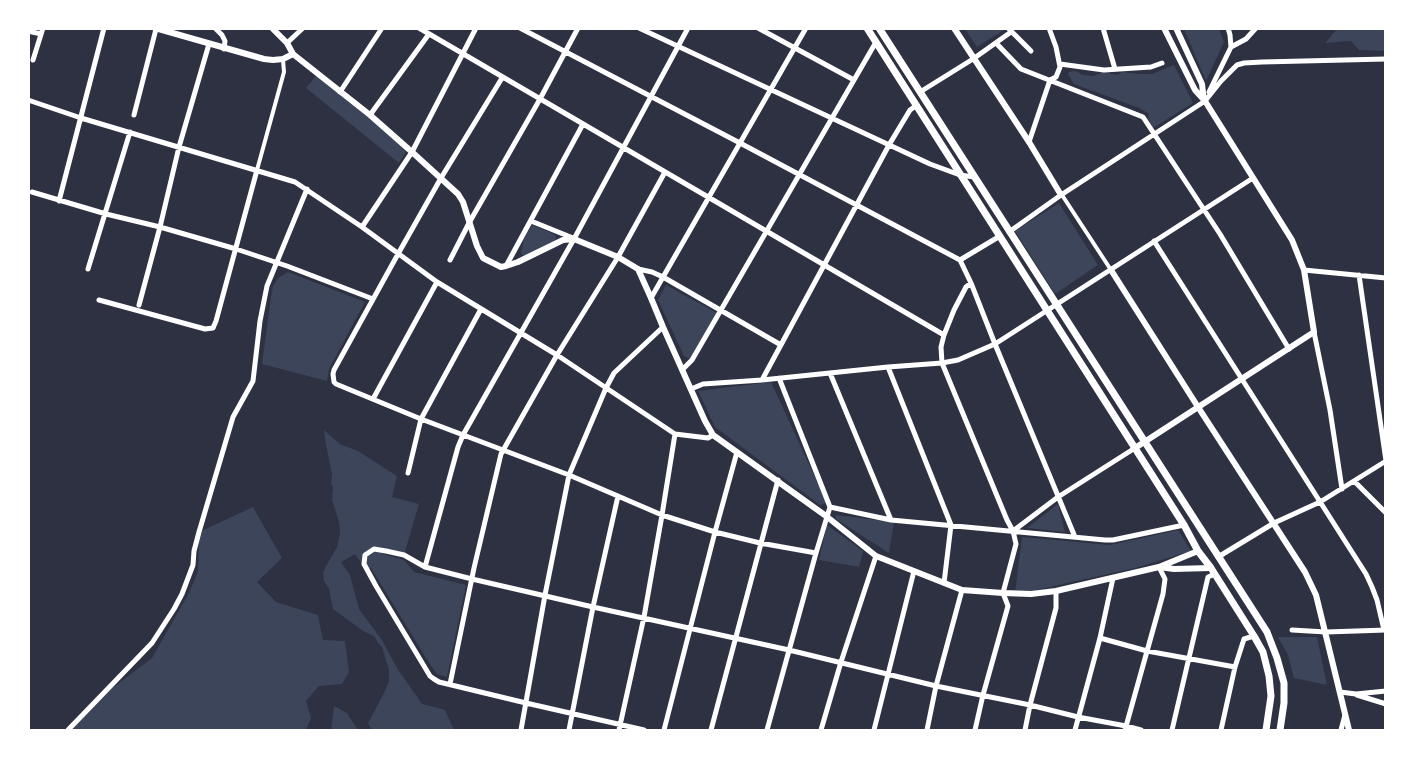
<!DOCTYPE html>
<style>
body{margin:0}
#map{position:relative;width:1414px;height:759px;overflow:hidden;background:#2d3142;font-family:"PT Serif",serif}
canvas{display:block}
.frame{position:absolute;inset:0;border:30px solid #fff;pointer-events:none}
</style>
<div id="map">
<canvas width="1414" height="759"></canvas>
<div class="frame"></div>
</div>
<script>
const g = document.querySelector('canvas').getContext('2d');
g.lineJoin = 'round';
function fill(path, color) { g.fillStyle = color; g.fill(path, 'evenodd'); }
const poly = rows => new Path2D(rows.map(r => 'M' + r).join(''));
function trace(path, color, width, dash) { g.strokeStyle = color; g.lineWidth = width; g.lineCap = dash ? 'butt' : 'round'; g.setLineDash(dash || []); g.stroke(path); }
fill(poly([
 [1003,29,1004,30,977,47,965,29],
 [1184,29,1219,29,1224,42,1206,81],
 [1337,29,1385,29,1385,51,1359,50,1351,41,1325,43],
 [1174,65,1193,103,1153,128,1148,118,1149,114,1139,108,1074,84,1068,74,1069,72,1073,71,1078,72,1082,75,1093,76,1106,71,1111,74,1117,75,1122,72,1140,74,1152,74],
 [317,75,407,150,399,163,306,88],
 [1059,203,1098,265,1055,294,1015,231],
 [532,225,554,234,556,238,555,241,525,256,521,254,524,239],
 [288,272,365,302,329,369,327,381,262,364,271,297,273,286,278,278],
 [666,285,717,313,690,359,684,356,658,300],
 [771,382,827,503,820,505,715,427,698,391],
 [324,430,340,444,358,451,397,476,392,497,419,504,404,555,385,551,383,554,404,560,414,572,466,585,447,677,437,674,431,666,371,568,366,570,355,554,341,562,350,575,359,609,382,640,397,668,422,704,438,708,445,710,454,730,372,730,368,723,384,693,389,681,389,670,382,647,378,643,374,636,363,631,333,609,329,589,324,581,323,573,326,566,337,547,340,533,339,522,332,500,333,487,331,483,332,474,326,445],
 [1058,504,1065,532,1027,528],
 [253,507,282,558,257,582,276,602,318,615,323,640,345,641,349,672,342,684,319,686,306,701,311,718,306,730,68,730,99,698,152,658,189,593,198,571,199,532],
 [836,515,894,522,889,553,836,519],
 [827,525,863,551,859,567,819,560],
 [1178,530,1191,551,1135,568,1036,590,1015,593,1022,537,1110,545],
 [1278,637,1317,637,1327,685,1294,678,1288,655],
 [334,706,347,713,358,730,331,730]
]), '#3c4559');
trace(poly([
 [257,170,284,72,283,60],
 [1062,195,1111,270]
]), '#fff', 4);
trace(poly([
 [215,28,222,35,225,41,224,49],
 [419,28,944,335],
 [520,28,740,143,960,260],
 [639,28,930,164,960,175,974,177],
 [758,28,854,80],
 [1008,28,1031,51],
 [1103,28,1115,69],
 [1228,28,1230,35,1231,47],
 [28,31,41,34],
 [287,43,303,28],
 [996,43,1021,69,1143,117,1220,234,1289,349],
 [33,60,43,28],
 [1060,64,1104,70,1151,67,1162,63],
 [502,78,441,178,398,254,334,370,333,374,334,382,336,384,421,419,569,475,662,515,715,532,760,543,816,553],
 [340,92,382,28],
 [920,92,973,59,1011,32],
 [1209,92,1231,47,1246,39,1256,28],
 [28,100,81,118,295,182,362,227,437,282,557,355,675,434,708,438,713,435],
 [134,115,156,29],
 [370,115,429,34],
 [1029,142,1050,80,1056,77,1060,67,1056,47,1049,28],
 [32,192,106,214,160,227,236,249,287,266,373,299],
 [59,201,104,28],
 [531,221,573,238],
 [362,227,412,152,476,28],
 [1009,232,1061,195,1205,101,1221,81,1237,65,1244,63,1262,62,1386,59],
 [1154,241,1366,574,1372,587,1377,600,1384,630],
 [450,260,469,223,540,99,578,28],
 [960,260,971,283,995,344,1075,537],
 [960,260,1000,236],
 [506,266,583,124],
 [88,269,130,132],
 [638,269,652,272,663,277,781,345],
 [1304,270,1386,278],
 [1359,275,1386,461],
 [971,283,966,287,954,310,944,335,941,347,942,363,1007,520,1013,531,1016,544,1003,593,1008,606,983,695,975,730],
 [651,298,806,28],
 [99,300,205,329,213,328,216,321,257,170],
 [139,305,160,227,179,147,209,44],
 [1314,332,1330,410,1342,489],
 [888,367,951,525,944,583],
 [683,369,692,360,876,42],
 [830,373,891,520],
 [779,378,830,507],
 [762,380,889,145,910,110,917,105],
 [691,389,703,384,762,380,888,367,942,363,958,360,995,344,1253,178],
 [373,399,437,282],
 [408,473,421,419,481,309],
 [1355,482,1386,513],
 [1013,531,1058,497,1135,448],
 [1218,557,1274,523,1320,502,1386,461],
 [425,567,458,447,463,435,574,239,688,28],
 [1292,630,1326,632,1386,630],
 [1100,638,1147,651,1235,667],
 [450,684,474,568,501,454,557,355,618,257,665,172],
 [1340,692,1356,694,1386,691],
 [1357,695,1386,704],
 [68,730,152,643,174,609,182,594,193,565,194,551,199,532,233,417,253,381,260,321,267,286,307,189],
 [521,730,545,595,569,475,606,388,614,373,663,327],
 [569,730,593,607,618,496],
 [619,730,644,617,662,515,675,434],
 [644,730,526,703,439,682,434,679,430,676,376,586,364,564,365,555,374,549,386,551,404,555,425,567,472,579,593,607,789,650,936,686,1030,705,1078,717,1126,726,1141,730],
 [664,730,715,532,737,452],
 [711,730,778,480],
 [767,730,816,553,830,507,891,520,1105,540,1113,540,1184,525],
 [821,730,841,662,876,556],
 [874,730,914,571],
 [927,730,936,686,962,590],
 [1025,730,1030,705,1056,608,1056,591],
 [1075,730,1100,638,1113,578],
 [1125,730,1163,594,1165,579,1159,567],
 [1172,730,1208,577,1215,574],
 [1221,730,1235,667,1244,639,1254,636],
 [1341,730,1345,715]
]), '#fff', 5);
trace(poly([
 [155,28,264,59,273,60,283,59,293,54],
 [272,28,287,43,293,54,370,115,412,152,458,194,463,202,477,246,483,258,501,267,506,266,518,262,563,240,574,239,618,257,638,269,651,298,663,327,705,421,713,435,826,516,876,556,962,590,1003,593,1031,594,1056,591,1159,567,1198,551],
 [954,28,1029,142,1061,195],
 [1176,28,1202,84,1204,101],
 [1111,270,1198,407,1305,572,1316,595,1349,730],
 [1135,448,1314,332,1304,270,1292,240,1205,101,1195,90,1164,28],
 [1159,567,1174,569,1211,568]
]), '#fff', 6);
trace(poly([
 [867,28,1184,525,1198,551,1211,568,1254,636,1263,652,1269,676,1271,696,1266,730],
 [879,28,1267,632,1277,658,1284,683,1284,703,1280,730]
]), '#fff', 7);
</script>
